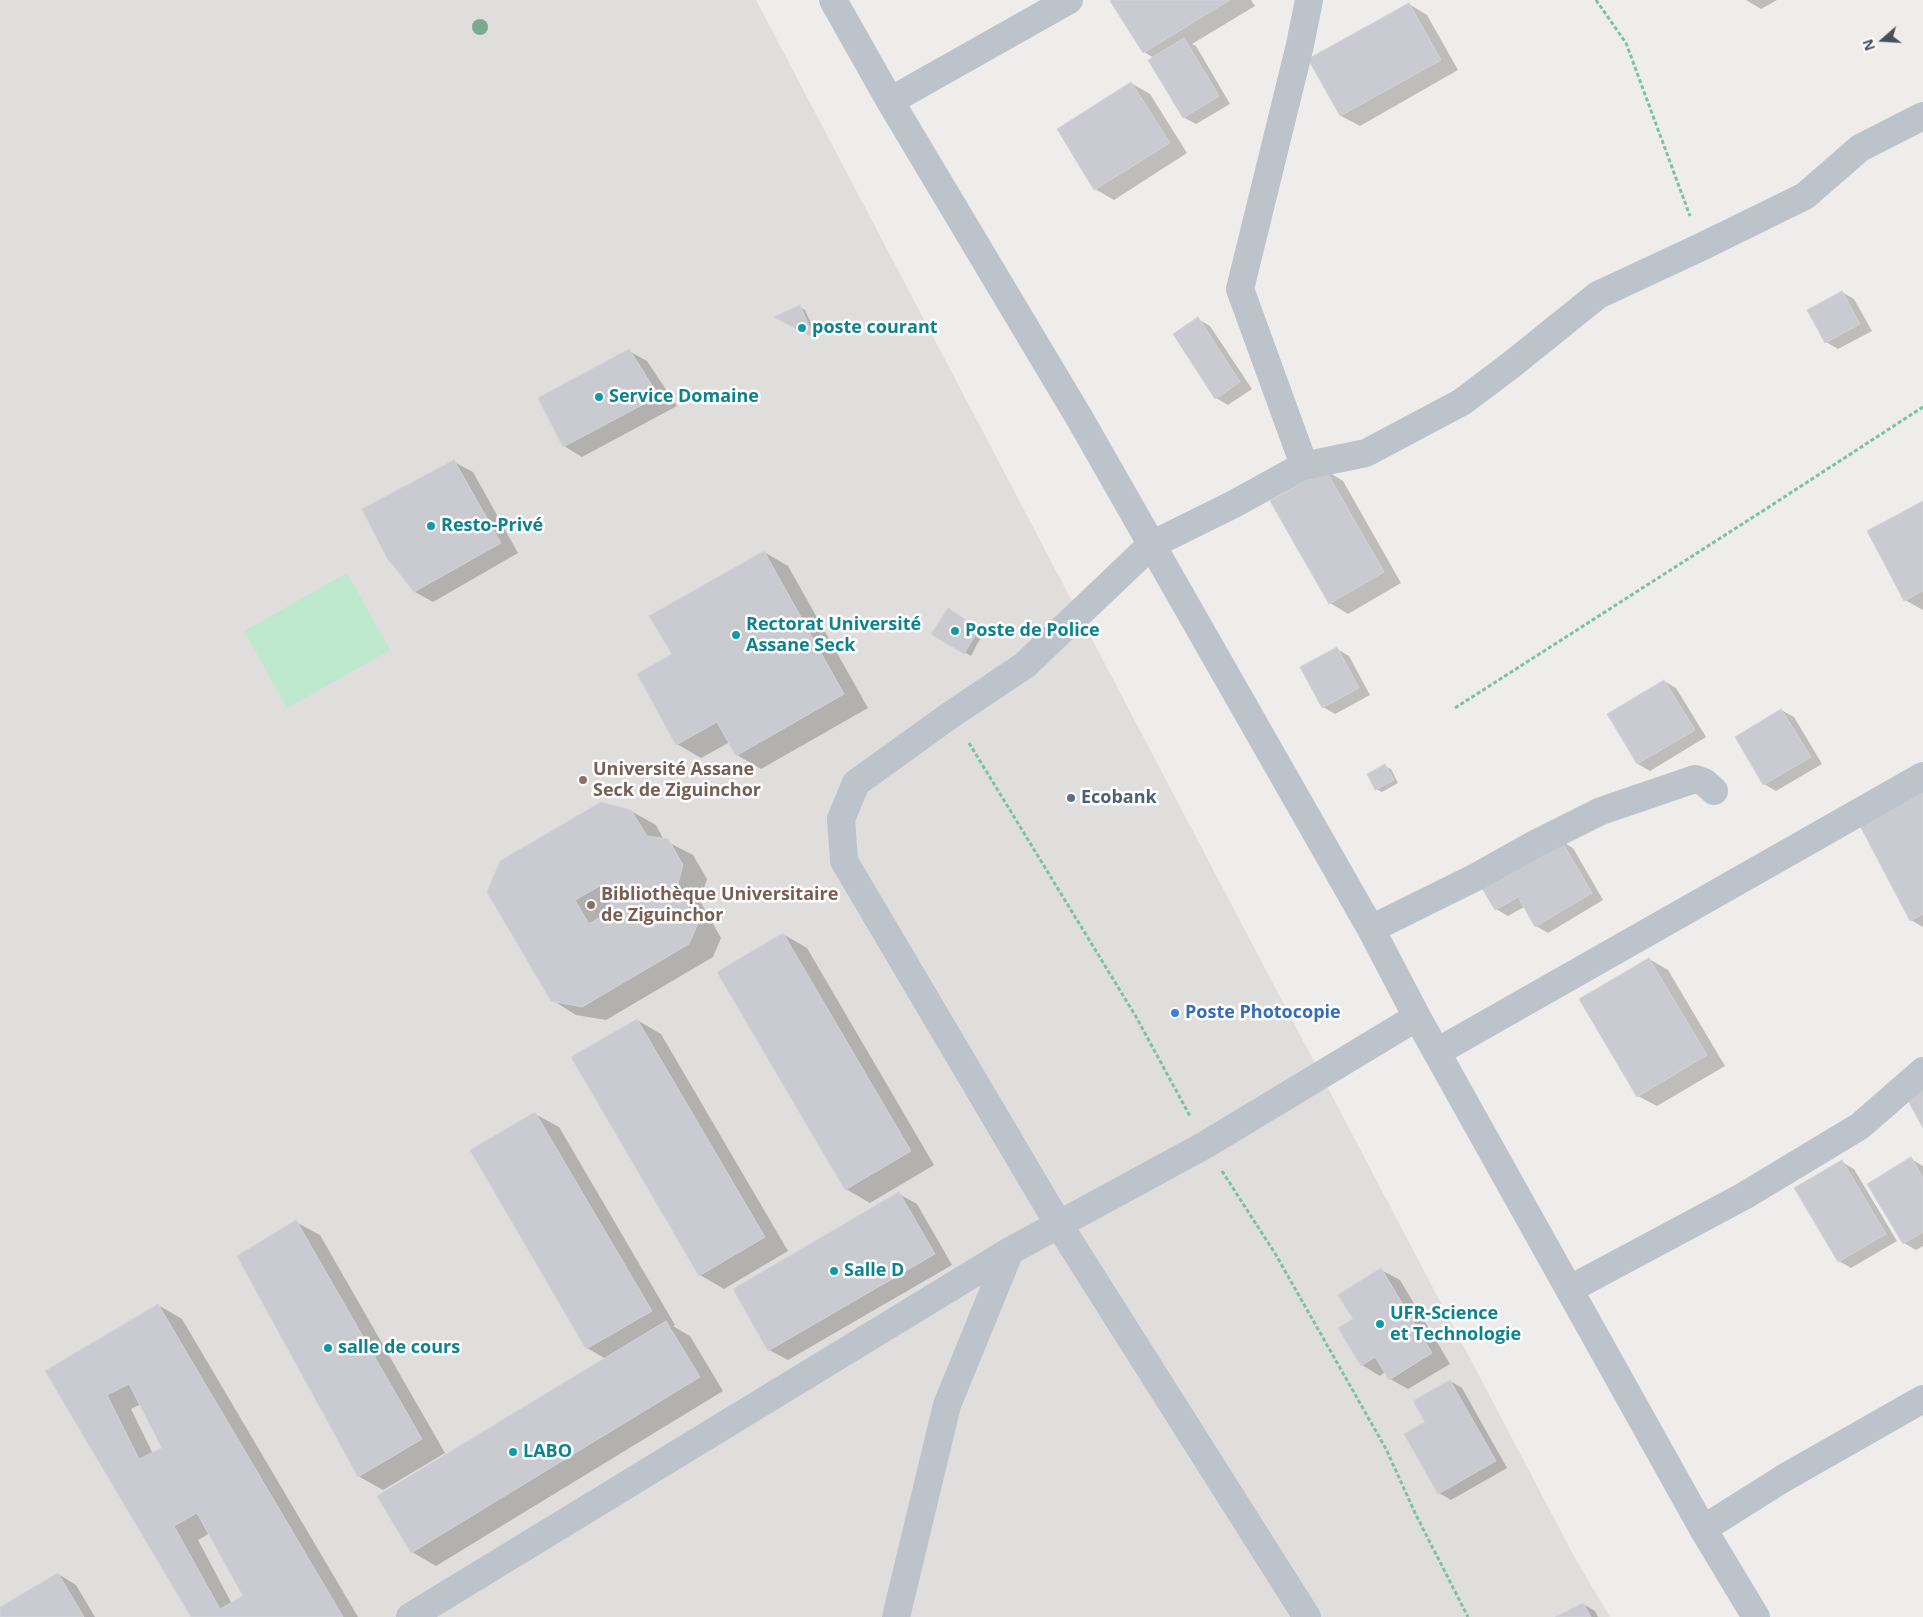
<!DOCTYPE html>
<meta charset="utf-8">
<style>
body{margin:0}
#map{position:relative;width:1923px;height:1617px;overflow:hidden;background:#efecec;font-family:"Open Sans",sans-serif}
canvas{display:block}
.north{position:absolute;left:1858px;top:15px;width:50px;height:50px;-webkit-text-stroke:4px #fff;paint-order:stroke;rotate:251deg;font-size:14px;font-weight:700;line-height:20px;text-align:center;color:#474f57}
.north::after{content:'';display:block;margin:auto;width:18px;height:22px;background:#474f57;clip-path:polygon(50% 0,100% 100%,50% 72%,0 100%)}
</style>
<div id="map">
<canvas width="1923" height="1617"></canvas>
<div class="north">N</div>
</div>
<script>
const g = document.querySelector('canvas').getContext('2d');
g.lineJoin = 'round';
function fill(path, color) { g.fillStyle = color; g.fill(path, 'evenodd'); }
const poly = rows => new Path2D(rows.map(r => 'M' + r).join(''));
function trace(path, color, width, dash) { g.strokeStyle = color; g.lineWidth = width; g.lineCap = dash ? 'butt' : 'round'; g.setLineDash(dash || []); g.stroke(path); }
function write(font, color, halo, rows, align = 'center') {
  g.font = font + ' "Open Sans",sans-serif'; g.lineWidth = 5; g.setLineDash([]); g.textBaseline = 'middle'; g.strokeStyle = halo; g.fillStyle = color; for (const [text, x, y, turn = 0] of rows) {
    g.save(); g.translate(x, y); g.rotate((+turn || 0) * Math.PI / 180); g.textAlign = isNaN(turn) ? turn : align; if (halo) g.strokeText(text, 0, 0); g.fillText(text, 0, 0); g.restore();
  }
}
fill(poly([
 [0,0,756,0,1576,1560,1610,1617,0,1617]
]), '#e0dddd');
fill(poly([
 [347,573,390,650,287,708,244,631]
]), '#bee9cf');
fill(poly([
 [1114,0,1251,0,1255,6,1192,44,1196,46,1230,104,1196,124,1183,117,1154,58,1144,52],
 [1746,0,1777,0,1761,9],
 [1409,4,1427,15,1458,70,1360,126,1341,116,1310,60],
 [1131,83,1150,94,1187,153,1114,200,1095,189,1058,129],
 [1842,292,1854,299,1872,331,1838,349,1826,342],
 [800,307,805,310,818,339,782,320],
 [1198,319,1210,326,1252,389,1228,405,1216,398],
 [629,351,647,361,677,406,582,457,564,446],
 [454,462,473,472,518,553,433,602,415,592],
 [1325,470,1343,481,1401,583,1348,614,1330,603],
 [1923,503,1923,610,1905,600],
 [764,552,788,566,868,708,761,769,737,755,730,742,701,758,677,744,673,655],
 [954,613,983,633,971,656,933,633],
 [1337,649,1349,656,1370,695,1335,714,1323,707],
 [1664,681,1676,688,1706,737,1650,771,1638,764,1609,715],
 [1781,710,1794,717,1822,764,1776,791,1764,784],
 [1385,766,1391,769,1398,783,1382,792,1376,789],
 [1923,789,1923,927,1911,920],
 [631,811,656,825,664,840,693,855,707,879,700,901,721,938,713,957,606,1020,576,1015,552,1000,488,892],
 [613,906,616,910,601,918,599,914],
 [1561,841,1573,848,1603,900,1548,933,1536,926,1524,907,1508,916,1496,909],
 [783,934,807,948,934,1165,870,1203,846,1189],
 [1649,959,1668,970,1725,1066,1657,1106,1638,1096],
 [637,1020,661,1034,788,1251,724,1289,700,1275],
 [535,1114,559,1127,675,1325,673,1326,690,1336,723,1391,436,1566,412,1552,606,1359,587,1348],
 [1911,1159,1923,1166,1923,1246,1916,1250,1904,1243],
 [1842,1162,1854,1169,1897,1241,1851,1268,1839,1261],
 [899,1194,917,1204,952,1265,788,1360,769,1350],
 [296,1222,320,1235,445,1453,383,1490,358,1476],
 [1381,1270,1400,1280,1450,1364,1408,1389,1390,1379,1385,1372,1380,1376,1362,1365,1354,1319],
 [158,1305,182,1319,358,1617,193,1617,47,1371],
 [141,1404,163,1448,153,1454,131,1409],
 [210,1533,245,1597,232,1604,198,1540],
 [1450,1381,1462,1388,1507,1468,1451,1500,1439,1493,1427,1423],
 [58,1574,76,1585,95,1617,0,1617,0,1608],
 [1583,1604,1595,1611,1598,1617,1558,1617]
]), '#0003');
const building = poly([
 [1112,0,1230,0,1143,53,1110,1,1112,0],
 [1409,3,1441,60,1340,116,1308,59,1409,3],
 [1184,38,1219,96,1183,118,1148,60,1184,38],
 [1131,82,1170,143,1094,190,1057,129,1131,82],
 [1842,291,1860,324,1825,343,1807,310,1842,291],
 [800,305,814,338,774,317,800,305],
 [1198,317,1240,382,1215,399,1173,334,1198,317],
 [629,349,659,396,563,447,538,398,629,349],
 [454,460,501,543,414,592,387,558,362,509,454,460],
 [1325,469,1384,572,1329,604,1270,501,1325,469],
 [1923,501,1923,591,1904,601,1867,531,1923,501],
 [764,551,844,694,736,756,717,722,676,745,637,674,672,654,649,616,764,551],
 [948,608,979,629,964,654,931,634,948,608],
 [1337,647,1359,688,1322,708,1300,667,1337,647],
 [1664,680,1695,730,1637,764,1607,714,1664,680],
 [1781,709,1811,757,1763,785,1735,737,1781,709],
 [1385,764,1394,780,1375,790,1367,774,1385,764],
 [1923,787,1923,914,1910,921,1858,822,1923,787],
 [601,802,631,810,647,836,668,839,683,865,677,887,698,923,689,944,582,1007,551,1001,487,892,500,861,601,802],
 [600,886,614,909,589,924,575,900,600,886],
 [1561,840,1592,893,1535,927,1518,897,1495,910,1481,887,1561,840],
 [783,933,911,1151,845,1190,717,972,783,933],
 [1649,958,1707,1055,1637,1097,1579,999,1649,958],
 [637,1019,765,1237,699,1276,571,1057,637,1019],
 [1923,1087,1923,1128,1906,1097,1923,1087],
 [535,1112,652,1311,586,1349,470,1150,535,1112],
 [1911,1157,1923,1178,1923,1232,1903,1244,1867,1184,1911,1157],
 [1842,1160,1886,1234,1838,1262,1794,1188,1842,1160],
 [899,1192,935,1254,768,1351,733,1289,899,1192],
 [296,1220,422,1439,358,1477,237,1256,296,1220],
 [1381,1268,1432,1353,1389,1380,1375,1357,1361,1366,1338,1328,1353,1319,1338,1295,1381,1268],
 [158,1304,343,1617,191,1617,45,1371,158,1304],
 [129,1384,162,1448,139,1459,107,1395,129,1384],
 [197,1513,243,1596,220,1609,174,1526,197,1513],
 [666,1321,700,1377,411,1553,377,1496,666,1321],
 [1450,1380,1496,1461,1438,1494,1404,1434,1425,1422,1413,1401,1450,1380],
 [58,1573,84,1617,0,1617,0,1607,58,1573],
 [1583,1603,1591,1617,1555,1617,1583,1603]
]);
fill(building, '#cacbd1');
trace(building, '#d1d3d7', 1);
trace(poly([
 [1596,0,1626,43,1690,216],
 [1455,708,1758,514,1923,407],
 [969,743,1135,1015,1190,1116],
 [1222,1171,1276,1255,1386,1449,1416,1515,1468,1617]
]), '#7ac3a0', 3, [4, 2.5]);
trace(poly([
 [833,0,890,101,1080,419,1371,929,1417,1017,1703,1529,1756,1617],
 [890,101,1069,0],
 [1304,465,1240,289,1300,45,1309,0],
 [1371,929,1478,876,1535,844,1601,811,1695,779,1704,782,1714,791],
 [1437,1052,1923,776],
 [1570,1289,1744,1196,1860,1126,1923,1071],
 [1703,1529,1784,1478,1923,1399],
 [410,1617,1010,1251,1205,1145,1417,1017],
 [896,1617,947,1405,1010,1251],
 [1307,1617,1059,1225,844,861,841,819,856,783,952,714,1025,665,1151,545,1234,504,1303,466,1366,453,1462,402,1511,365,1598,295,1701,247,1805,196,1860,148,1923,116]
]), '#bcc3ca', 28);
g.fillStyle = '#7da892';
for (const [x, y] of [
 [480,27]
]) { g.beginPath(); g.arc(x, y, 8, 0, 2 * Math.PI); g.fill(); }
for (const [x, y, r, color] of [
 [802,328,5,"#0f9aa8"],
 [599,397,5,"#0f9aa8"],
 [431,526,5,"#0f9aa8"],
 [955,631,5,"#0f9aa8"],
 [736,635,5,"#0f9aa8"],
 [583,780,5,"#8d6e63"],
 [1071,798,5,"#5c6f8a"],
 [591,905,5,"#8d6e63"],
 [1175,1013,5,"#3f7fe0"],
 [834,1271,5,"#0f9aa8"],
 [1380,1324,5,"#0f9aa8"],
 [328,1348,5,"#0f9aa8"],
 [513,1452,5,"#0f9aa8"]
]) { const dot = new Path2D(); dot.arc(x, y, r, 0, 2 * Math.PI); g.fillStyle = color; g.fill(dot); trace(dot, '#fff', 2); }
write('bold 18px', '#0d838f', '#fff', [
 ["poste courant",812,328],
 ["Service Domaine",609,397],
 ["Resto-Privé",441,526],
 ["Rectorat Université",746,625],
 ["Assane Seck",746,646],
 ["Poste de Police",965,631],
 ["Salle D",844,1271],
 ["UFR-Science",1390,1314],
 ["et Technologie",1390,1335],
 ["salle de cours",338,1348],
 ["LABO",523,1452]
], 'left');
write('bold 18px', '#785e54', '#fff', [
 ["Université Assane",593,770],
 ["Seck de Ziguinchor",593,791],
 ["Bibliothèque Universitaire",601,895],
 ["de Ziguinchor",601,916]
], 'left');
write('bold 18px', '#4e5e75', '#fff', [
 ["Ecobank",1081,798]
], 'left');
write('bold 18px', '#366cbe', '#fff', [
 ["Poste Photocopie",1185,1013]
], 'left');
</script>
